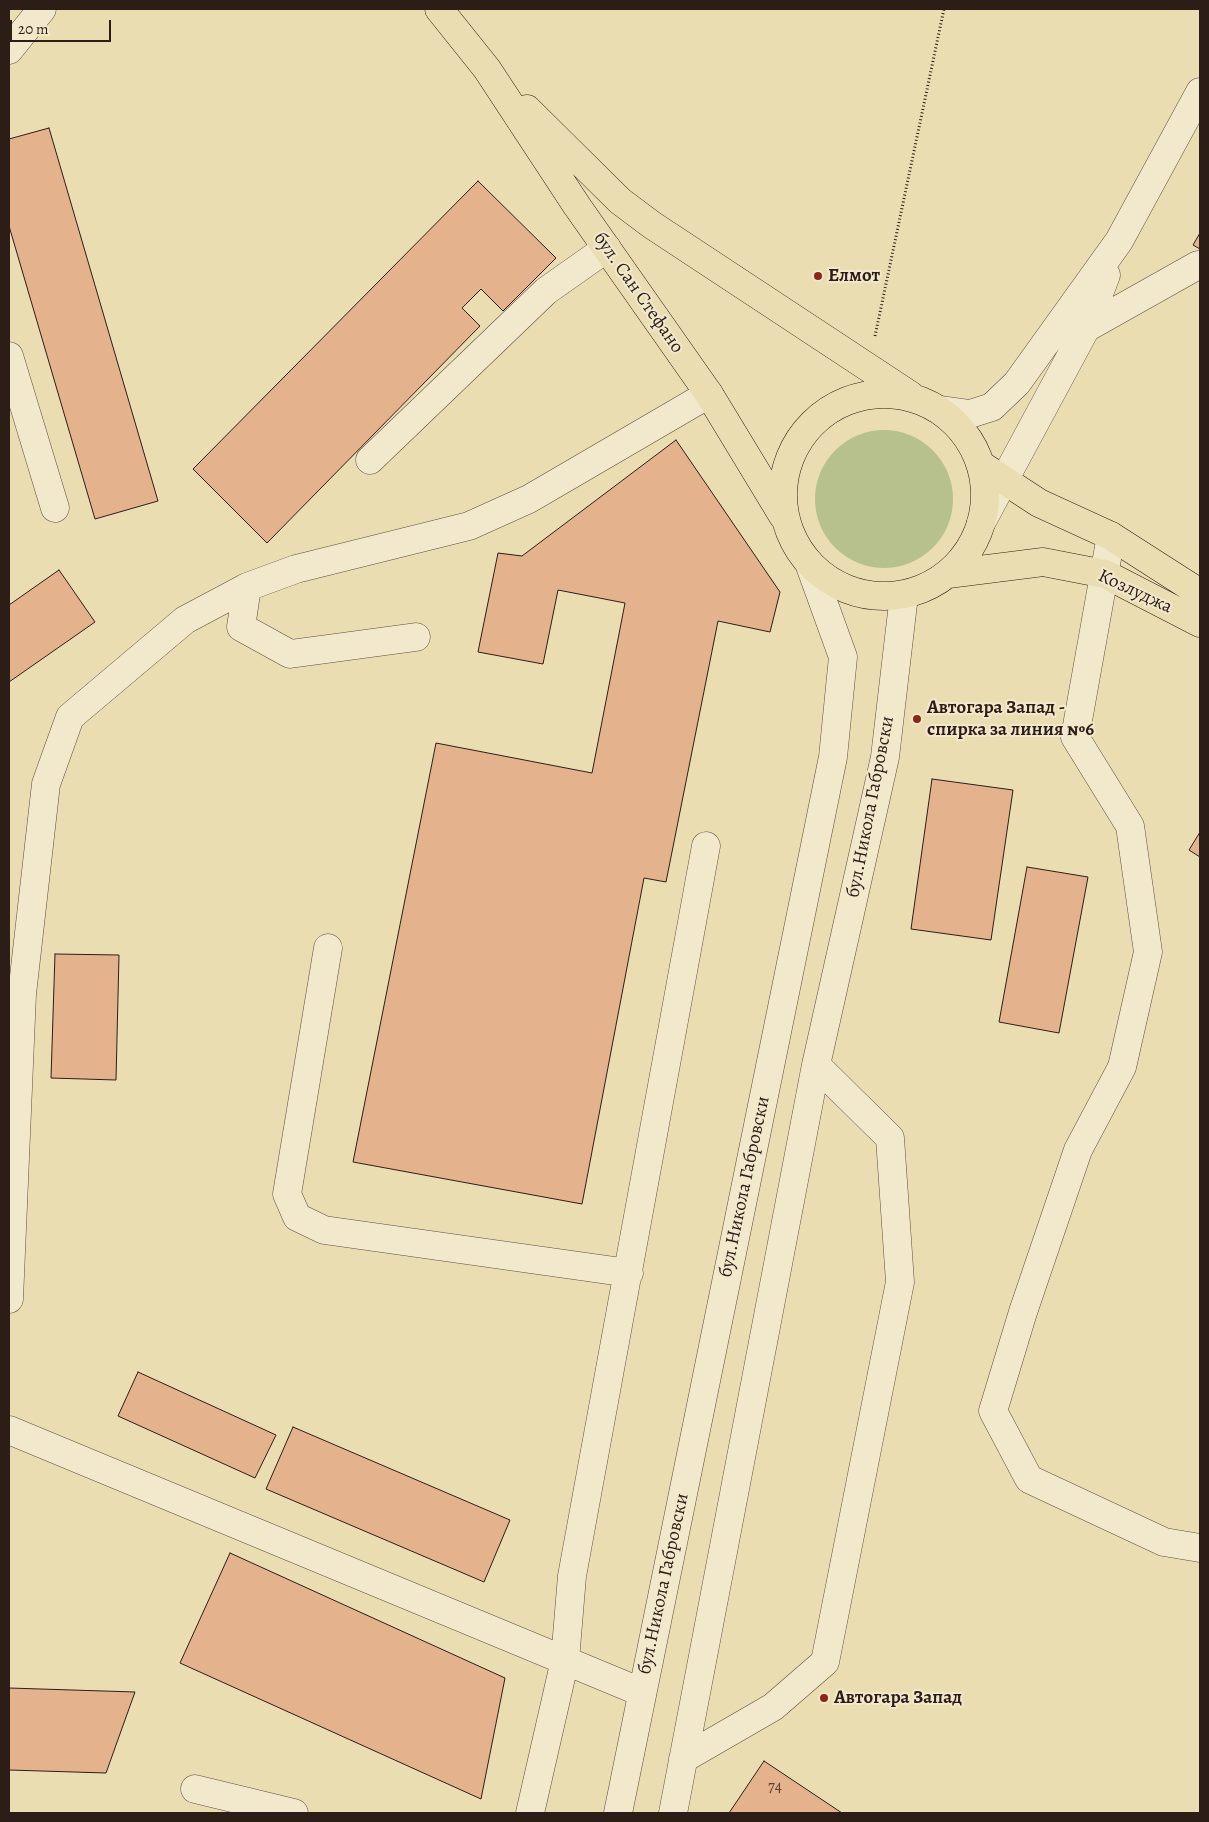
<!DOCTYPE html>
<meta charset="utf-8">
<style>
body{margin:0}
#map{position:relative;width:1209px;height:1822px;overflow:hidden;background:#ebddb2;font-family:Alegreya,serif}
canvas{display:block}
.frame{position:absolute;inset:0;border:10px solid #2d1d17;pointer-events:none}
.scale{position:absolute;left:10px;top:20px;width:101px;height:22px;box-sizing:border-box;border:2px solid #2d1d17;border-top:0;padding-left:6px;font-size:15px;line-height:18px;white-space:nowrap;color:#2d1d17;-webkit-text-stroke:4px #f2e9cd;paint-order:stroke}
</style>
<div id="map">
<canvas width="1209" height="1822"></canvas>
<div class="frame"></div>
<div class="scale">20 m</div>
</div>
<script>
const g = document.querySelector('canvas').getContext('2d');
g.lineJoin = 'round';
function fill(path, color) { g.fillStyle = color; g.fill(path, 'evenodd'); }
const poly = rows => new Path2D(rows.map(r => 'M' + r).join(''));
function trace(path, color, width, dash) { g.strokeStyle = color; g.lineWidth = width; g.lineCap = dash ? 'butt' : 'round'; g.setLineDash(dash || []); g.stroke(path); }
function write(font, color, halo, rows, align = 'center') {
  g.font = font + ' Alegreya,serif'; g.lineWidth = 4; g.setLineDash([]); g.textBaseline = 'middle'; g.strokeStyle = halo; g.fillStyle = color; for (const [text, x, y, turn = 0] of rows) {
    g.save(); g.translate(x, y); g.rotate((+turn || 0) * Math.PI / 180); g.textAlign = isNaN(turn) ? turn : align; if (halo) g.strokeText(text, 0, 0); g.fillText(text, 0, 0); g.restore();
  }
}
fill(poly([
 '815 499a69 69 0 1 1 138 0a69 69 0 1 1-138 0Z'
]), '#b6c18d');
const building = poly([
 [49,128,158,501,95,519,9,226,9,139,49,128],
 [478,181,556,258,503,311,481,289,462,308,480,326,267,543,193,469,478,181],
 [1200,233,1200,249,1193,245,1200,233],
 [676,440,780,592,770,632,718,621,666,882,644,878,582,1204,353,1162,436,743,592,773,625,603,558,590,543,664,478,652,498,553,522,556,676,440],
 [59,570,95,622,9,682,9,605,59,570],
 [932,779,1013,790,991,940,911,929,932,779],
 [1200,832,1200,857,1189,850,1200,832],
 [1027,867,1088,877,1059,1033,999,1022,1027,867],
 [55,954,119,955,116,1080,51,1078,55,954],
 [138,1372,276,1435,255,1478,118,1416,138,1372],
 [293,1427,510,1520,484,1582,266,1489,293,1427],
 [230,1553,505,1678,481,1799,180,1663,230,1553],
 [9,1688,135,1692,106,1773,9,1770,9,1688],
 [764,1761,842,1813,729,1813,764,1761]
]);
fill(building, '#e4b28d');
trace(building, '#2d1d17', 1);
const minor = poly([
 [9,50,42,9],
 [1086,328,1198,265,1200,266],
 [9,356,55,508],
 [941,410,970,414,992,407,1017,383,1119,241,1200,92],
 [370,460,546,291,607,248],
 [981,523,1086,328,1106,275],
 [1111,536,1075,737,1130,826,1148,952,1122,1067,1078,1150,1023,1312,993,1411,1029,1479,1164,1542,1200,1548],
 [416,637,290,654,241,627,247,587,296,569,469,526,529,499,709,394],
 [328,948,287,1194,297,1217,324,1230,629,1273],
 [9,1299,22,994,46,784,70,717,185,620,247,587],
 [9,1430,641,1692],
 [683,1759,773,1707,825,1662,900,1282,890,1138,816,1065],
 [195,1789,294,1813],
 [530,1813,565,1660,572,1576,706,846],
 [618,1813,833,757,843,657,809,563],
 [673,1813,816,1065,885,757,904,595]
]);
const major = poly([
 [439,9,487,69,577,206,709,394,783,516],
 [527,109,620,201,652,225,910,395],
 '783 495a101 101 0 1 1 202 0a101 101 0 1 1-202 0Z',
 [984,467,1039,503,1111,536,1200,593],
 [948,574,1043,562,1105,574,1200,623]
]);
trace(minor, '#5c4d3e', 29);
trace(major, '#2d1d17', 29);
trace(poly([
 [875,336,944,9]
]), '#2d1d17', 3, [1, 2.5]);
trace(minor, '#f2e9cd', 28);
trace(major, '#ebddb2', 28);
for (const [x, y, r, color] of [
 [818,276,5,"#8f2418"],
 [917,719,5,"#8f2418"],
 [824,1698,5,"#8f2418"]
]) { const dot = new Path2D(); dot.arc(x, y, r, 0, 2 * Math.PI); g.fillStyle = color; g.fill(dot); trace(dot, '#f2e9cd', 2); }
write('16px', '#5b4234', null, [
 ["74",775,1787]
]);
write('bold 19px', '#2d1d17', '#f2e9cd', [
 ["Елмот",828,276],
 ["Автогара Запад -",927,708],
 ["спирка за линия №6",927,730],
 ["Автогара Запад",834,1698]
], 'left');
write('19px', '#2d1d17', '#f2e9cd', [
 ["бул. Сан Стефано",638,293,55],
 ["Козлуджа",1135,592,25],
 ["бул.Никола Габровски",871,807,-79],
 ["бул.Никола Габровски",745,1187,-78],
 ["бул.Никола Габровски",664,1584,-78]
]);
</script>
